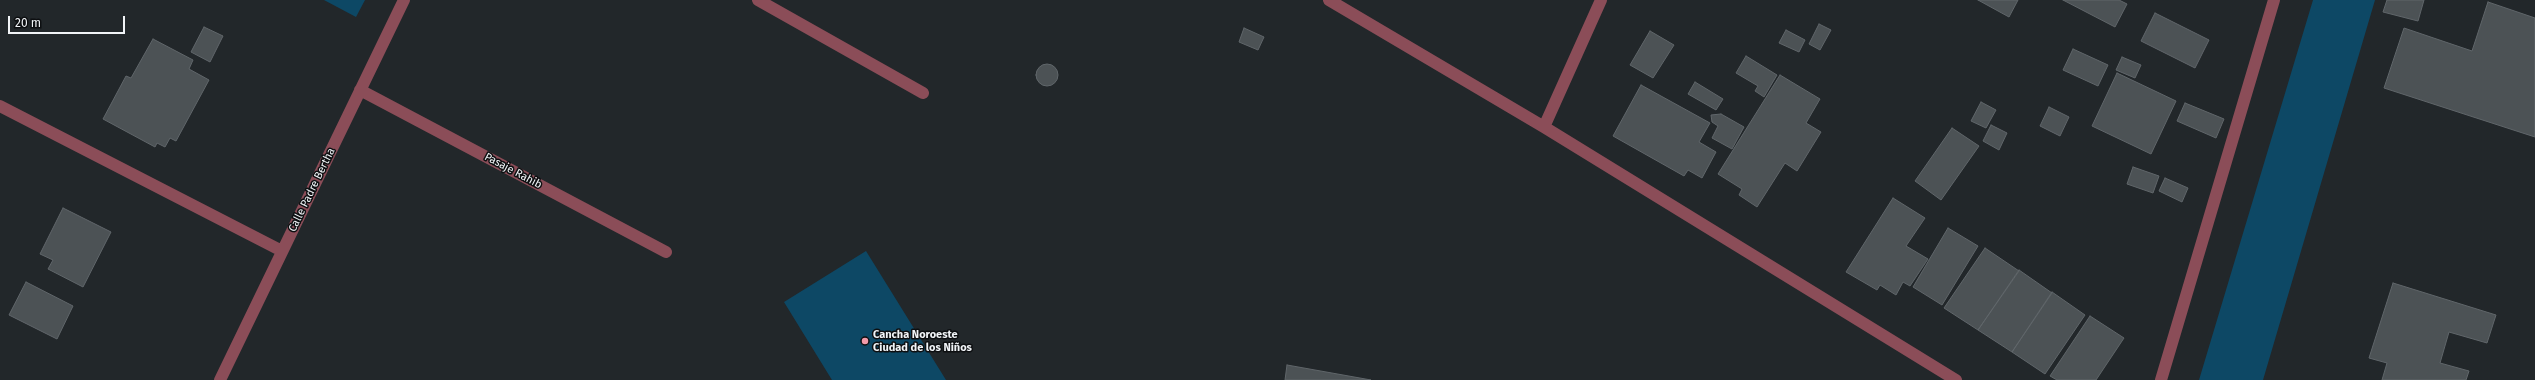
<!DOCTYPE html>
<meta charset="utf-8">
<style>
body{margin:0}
#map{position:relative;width:2535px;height:380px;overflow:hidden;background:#22272a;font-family:"Fira Sans",sans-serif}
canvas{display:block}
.scale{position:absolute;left:8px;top:16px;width:117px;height:18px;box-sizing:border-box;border:2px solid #f1f4f7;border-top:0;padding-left:5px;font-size:12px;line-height:14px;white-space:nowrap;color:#f1f4f7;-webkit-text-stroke:3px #0d0f11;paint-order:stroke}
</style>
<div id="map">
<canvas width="2535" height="380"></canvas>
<div class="scale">20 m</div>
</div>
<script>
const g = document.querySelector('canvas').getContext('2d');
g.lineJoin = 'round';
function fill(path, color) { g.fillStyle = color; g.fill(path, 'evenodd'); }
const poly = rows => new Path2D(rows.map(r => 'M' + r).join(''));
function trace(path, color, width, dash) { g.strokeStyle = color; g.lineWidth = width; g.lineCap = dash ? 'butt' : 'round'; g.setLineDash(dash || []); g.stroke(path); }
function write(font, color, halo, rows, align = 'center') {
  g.font = font + ' "Fira Sans",sans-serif'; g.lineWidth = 3; g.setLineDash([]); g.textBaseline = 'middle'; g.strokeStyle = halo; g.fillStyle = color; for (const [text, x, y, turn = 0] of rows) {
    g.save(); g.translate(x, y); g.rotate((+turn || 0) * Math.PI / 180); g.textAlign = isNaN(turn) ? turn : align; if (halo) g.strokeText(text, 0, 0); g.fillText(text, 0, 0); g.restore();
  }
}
fill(poly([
 [324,0,365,0,356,17],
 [2313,0,2375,0,2263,380,2199,380],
 [866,251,946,380,832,380,784,302]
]), '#0d4865');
const building = poly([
 [1978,0,2018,0,2009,17,1978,0],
 [2063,0,2119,0,2127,4,2115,27,2063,0],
 [2387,0,2424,0,2418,21,2383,12,2387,0],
 [2488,2,2535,18,2535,137,2384,88,2404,28,2472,51,2488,2],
 [2155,13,2209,40,2195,68,2141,41,2155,13],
 [1819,24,1831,30,1820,50,1809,44,1819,24],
 [204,27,223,36,210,62,191,52,204,27],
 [1244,28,1264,37,1258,50,1239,42,1244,28],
 [1786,30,1805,40,1799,52,1779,43,1786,30],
 [1650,31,1674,45,1653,78,1630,65,1650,31],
 [153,39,193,60,189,69,209,80,176,141,170,138,165,147,157,143,155,147,103,119,126,76,131,78,153,39],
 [2073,49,2108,65,2098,86,2063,70,2073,49],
 [1746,56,1777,75,1764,97,1755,91,1758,86,1736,73,1746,56],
 [2122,57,2141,65,2135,78,2116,70,2122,57],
 '1036 75a11 11 0 1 1 22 0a11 11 0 1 1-22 0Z',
 [2117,73,2176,101,2151,154,2092,126,2117,73],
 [1780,75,1820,99,1806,123,1821,132,1797,171,1785,163,1757,207,1739,195,1742,189,1718,174,1780,75],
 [1695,82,1723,99,1716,110,1688,94,1695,82],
 [1641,85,1710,123,1699,142,1716,152,1702,178,1688,170,1684,176,1613,136,1641,85],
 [1981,102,1996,110,1986,128,1971,121,1981,102],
 [2185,103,2224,119,2216,138,2177,121,2185,103],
 [2049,107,2069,117,2060,136,2040,126,2049,107],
 [1721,114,1744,127,1732,149,1712,138,1718,126,1712,122,1711,115,1721,114],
 [1991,125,2007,133,1999,150,1983,141,1991,125],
 [1952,128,1979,146,1941,200,1915,181,1952,128],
 [2133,167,2159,176,2153,193,2127,184,2133,167],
 [2165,178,2188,188,2182,202,2159,191,2165,178],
 [1893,198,1925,218,1906,246,1928,259,1910,286,1903,282,1896,295,1880,285,1877,290,1846,272,1893,198],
 [63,208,111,232,83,287,48,269,53,260,40,254,63,208],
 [1948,228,1978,246,1942,305,1913,287,1948,228],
 [1985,248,2019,271,1978,330,1944,308,1985,248],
 [2019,270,2052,293,2012,352,1978,330,2019,270],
 [26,282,73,306,57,339,9,315,26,282],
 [2393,283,2496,315,2487,343,2449,332,2440,363,2469,371,2466,380,2382,380,2387,363,2369,358,2393,283],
 [2052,292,2085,315,2045,374,2012,352,2052,292],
 [2090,316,2124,338,2096,380,2057,380,2050,376,2090,316],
 [1287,365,1371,380,1285,380,1287,365]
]);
fill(building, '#4c5255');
trace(building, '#60666a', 1);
trace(poly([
 [758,0,923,93],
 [1329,0,1544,127,1956,380],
 [360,90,666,252],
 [0,106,282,251],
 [1544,127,1601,0],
 [220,380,404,0],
 [2161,380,2274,0]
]), '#8b4d58', 12);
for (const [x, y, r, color] of [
 [865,341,4,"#f39aa9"]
]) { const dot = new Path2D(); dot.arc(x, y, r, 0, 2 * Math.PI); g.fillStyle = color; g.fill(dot); trace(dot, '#0d0f11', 1.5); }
write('11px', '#f1f4f7', '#0d0f11', [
 ["Pasaje Rahib",513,171,28],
 ["Calle Padre Bertha",312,190,-64]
]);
write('bold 11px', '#f1f4f7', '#0d0f11', [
 ["Cancha Noroeste",873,335],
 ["Ciudad de los Niños",873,348]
], 'left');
</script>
